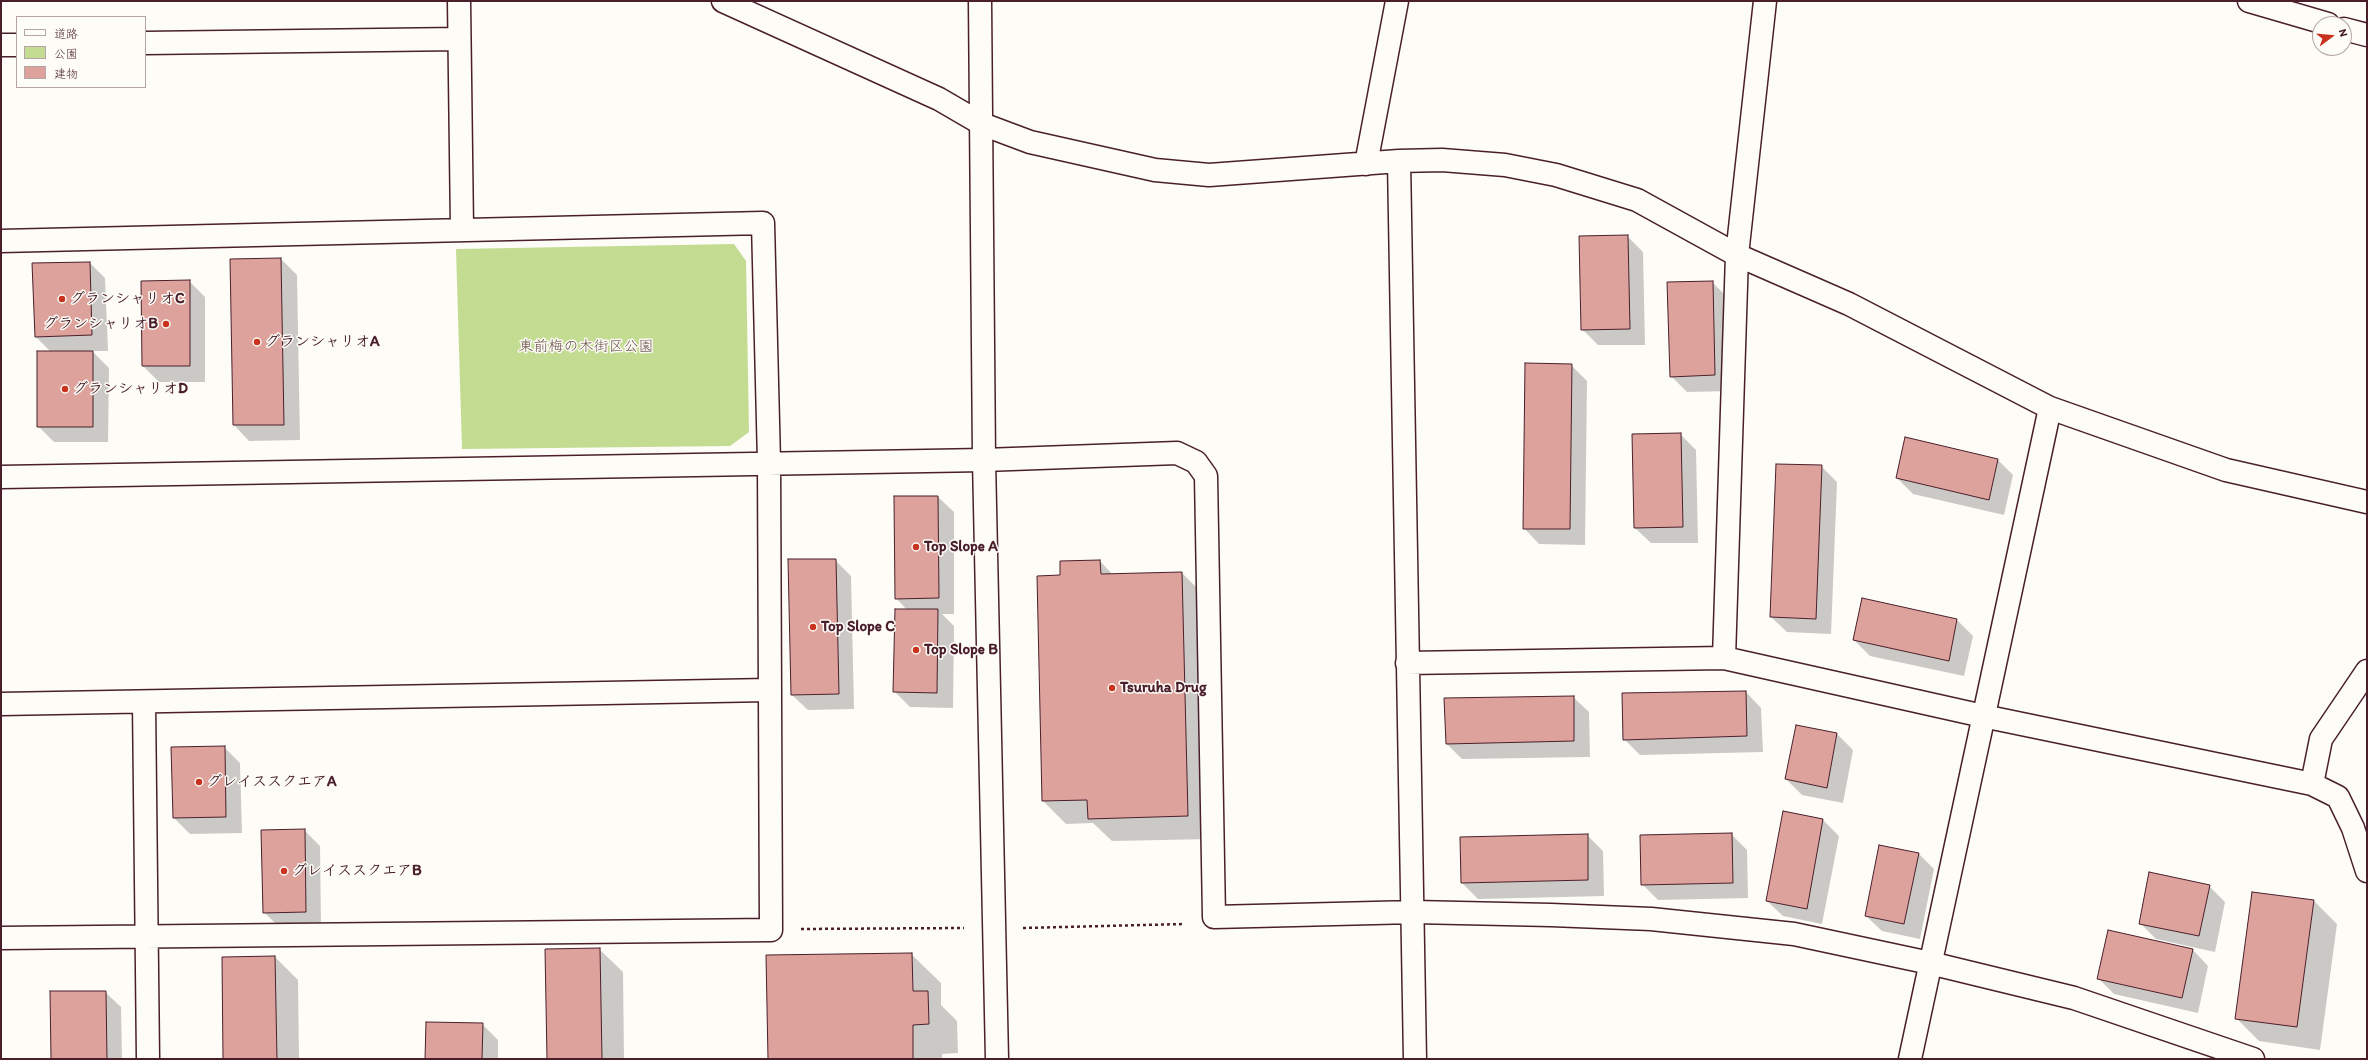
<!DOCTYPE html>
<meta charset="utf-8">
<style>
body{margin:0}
#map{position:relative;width:2368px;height:1060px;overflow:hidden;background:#fdfcf7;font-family:Itim,"Klee One",sans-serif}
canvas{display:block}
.frame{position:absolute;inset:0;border:2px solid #4a1f2b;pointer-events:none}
.legend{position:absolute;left:16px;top:16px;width:130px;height:72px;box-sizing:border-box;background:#fdfcf7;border:1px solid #b5a4a5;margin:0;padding:5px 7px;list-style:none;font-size:12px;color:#4a1f2b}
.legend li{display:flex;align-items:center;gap:8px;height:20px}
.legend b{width:20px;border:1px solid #b5a4a5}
.north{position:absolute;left:2312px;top:16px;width:40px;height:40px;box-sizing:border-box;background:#fdfcf7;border:1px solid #b5a4a5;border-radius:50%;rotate:74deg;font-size:11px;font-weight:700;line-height:16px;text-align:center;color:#4a1f2b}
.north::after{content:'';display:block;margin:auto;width:14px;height:18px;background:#c8321e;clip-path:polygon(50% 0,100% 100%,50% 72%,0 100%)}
</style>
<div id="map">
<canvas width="2368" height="1060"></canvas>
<div class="frame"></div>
<ul class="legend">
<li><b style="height:5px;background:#fdfcf7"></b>道路</li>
<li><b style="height:11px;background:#c3dc92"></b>公園</li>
<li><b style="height:11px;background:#dca29b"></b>建物</li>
</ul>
<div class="north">N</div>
</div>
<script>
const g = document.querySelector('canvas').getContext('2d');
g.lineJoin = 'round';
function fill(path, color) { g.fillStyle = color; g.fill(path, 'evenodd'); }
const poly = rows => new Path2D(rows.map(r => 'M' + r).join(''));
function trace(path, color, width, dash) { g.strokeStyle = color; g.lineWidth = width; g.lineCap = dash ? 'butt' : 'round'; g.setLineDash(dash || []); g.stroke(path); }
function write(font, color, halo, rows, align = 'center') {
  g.font = font + ' Itim,"Klee One",sans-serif'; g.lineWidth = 3; g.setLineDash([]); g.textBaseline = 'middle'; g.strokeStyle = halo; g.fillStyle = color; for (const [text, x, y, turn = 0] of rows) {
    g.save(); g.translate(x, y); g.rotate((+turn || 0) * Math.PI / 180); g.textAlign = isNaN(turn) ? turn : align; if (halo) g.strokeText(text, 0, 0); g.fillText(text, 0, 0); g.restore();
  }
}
fill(poly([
 [734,244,746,261,749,432,730,446,462,449,456,249]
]), '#c3dc92');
fill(poly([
 [1627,236,1643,252,1645,345,1598,345,1582,329],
 [281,259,297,275,300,440,249,441,234,425,231,260],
 [90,263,105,278,108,351,92,351,109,368,108,442,54,442,38,426,51,352,36,337],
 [189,281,205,297,205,382,159,382,143,366,142,282],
 [1712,282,1728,298,1731,391,1687,392,1671,376],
 [1571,365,1587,381,1585,545,1539,544,1524,528],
 [1680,434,1696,450,1698,543,1651,543,1635,528],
 [1998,460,2013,475,2004,515,1913,494,1897,478],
 [1821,466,1837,482,1831,634,1787,632,1771,617],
 [938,497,954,512,954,614,942,614,954,626,953,708,910,707,894,691,907,610,896,598],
 [835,560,851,576,854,709,808,710,792,695],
 [1100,561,1113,575,1182,573,1205,596,1211,839,1112,841,1093,823,1066,824,1043,801,1061,576],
 [1863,599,1957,620,1973,636,1964,676,1870,656,1854,640],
 [1746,692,1761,708,1763,752,1640,755,1624,739],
 [1573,697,1589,712,1590,757,1462,759,1447,744],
 [1797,726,1837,734,1853,750,1843,803,1802,795,1786,779],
 [224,747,240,763,242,833,190,834,174,818],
 [1784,812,1823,820,1839,836,1822,924,1783,916,1767,901],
 [304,830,320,846,321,927,280,928,264,912],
 [1731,834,1747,850,1748,898,1658,900,1642,884],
 [1587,835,1603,851,1604,896,1478,899,1462,883],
 [1918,853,1934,869,1920,939,1882,931,1866,916],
 [2209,886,2225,902,2215,952,2156,939,2140,923],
 [2314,901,2337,924,2320,1050,2259,1041,2236,1018],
 [599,949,623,972,624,1059,548,1059],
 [2193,950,2208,966,2198,1013,2114,994,2098,978],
 [911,954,941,983,941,1005,957,1021,958,1053,942,1054,942,1059,769,1059],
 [275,957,298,980,299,1059,224,1059],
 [105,992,121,1007,122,1059,52,1059],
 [482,1024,498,1040,498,1059,426,1059]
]), '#0003');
const building = poly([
 [1628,235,1630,329,1581,330,1579,236,1628,235],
 [281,258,284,425,233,425,230,259,281,258],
 [90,262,92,335,35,337,32,263,90,262],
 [190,280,190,366,142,366,141,281,190,280],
 [1713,281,1715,375,1670,377,1667,282,1713,281],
 [37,351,93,351,93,427,37,427,37,351],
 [1525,363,1572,364,1570,529,1523,529,1525,363],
 [1681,433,1683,527,1634,528,1632,434,1681,433],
 [1905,437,1998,459,1989,500,1896,478,1905,437],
 [1776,464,1822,465,1816,619,1770,617,1776,464],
 [894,496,938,496,939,598,895,599,894,496],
 [788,559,836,559,839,694,791,695,788,559],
 [1100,560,1101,574,1182,572,1188,816,1088,819,1087,800,1042,801,1037,576,1060,575,1060,561,1100,560],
 [1862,598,1957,619,1949,661,1853,640,1862,598],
 [895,609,938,609,937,693,893,692,895,609],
 [1746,691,1747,736,1623,740,1622,693,1746,691],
 [1574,696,1574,741,1446,744,1444,698,1574,696],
 [1796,725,1837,733,1827,788,1785,779,1796,725],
 [225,746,226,817,173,818,171,747,225,746],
 [1783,811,1823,819,1807,909,1766,901,1783,811],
 [305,829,306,912,263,913,261,830,305,829],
 [1732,833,1733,883,1641,885,1640,835,1732,833],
 [1588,834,1588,880,1461,883,1460,837,1588,834],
 [1879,845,1919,853,1904,924,1865,916,1879,845],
 [2149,872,2210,885,2199,936,2139,924,2149,872],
 [2252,892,2314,900,2297,1027,2235,1019,2252,892],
 [2108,930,2193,949,2182,998,2097,979,2108,930],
 [600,948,602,1059,547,1059,545,949,600,948],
 [912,953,913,991,928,991,929,1024,913,1025,913,1059,768,1059,766,955,912,953],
 [275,956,277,1059,223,1059,222,957,275,956],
 [50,991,106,991,107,1059,51,1059,50,991],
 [426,1022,483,1023,482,1059,425,1059,426,1022]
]);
fill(building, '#dca29b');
trace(building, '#4a1f2b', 1);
const street = poly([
 [459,1,462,229],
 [723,1,939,99,982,124,1030,142,1155,170,1209,175,1399,161,1442,160,1505,165,1556,175,1637,200,1737,255,1849,304,2050,408,2226,470,2367,502],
 [2249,1,2328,24],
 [2344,29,2367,35],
 [145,43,459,39],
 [1,45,17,45],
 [1399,161,1415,1059],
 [1366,164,1397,1],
 [1,241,763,223,769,462,771,930,1,938],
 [1,477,984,460,1177,453,1196,462,1206,476,1214,917,1414,912,1551,915,1651,919,1794,934,1930,963,2074,998,2253,1059],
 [1724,658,1737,255,1765,1],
 [1407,663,1724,658,1983,716,2312,784,2338,797,2353,828,2367,871],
 [144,702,148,1059],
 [1,704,769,690],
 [2312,784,2321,739,2367,671],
 [1910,1059,2050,408]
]);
const secondary = poly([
 [980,1,984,460,997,1059]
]);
trace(street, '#4a1f2b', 25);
trace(secondary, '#4a1f2b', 25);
trace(poly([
 [1023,928,1184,924],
 [801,929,964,928]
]), '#4a1f2b', 2.5, [3, 3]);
trace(street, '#fdfcf7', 22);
trace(secondary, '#fdfcf7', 22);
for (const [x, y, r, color] of [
 [62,299,4,"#c8321e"],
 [166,324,4,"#c8321e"],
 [257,342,4,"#c8321e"],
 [65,389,4,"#c8321e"],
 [916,547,4,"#c8321e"],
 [813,627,4,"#c8321e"],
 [916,650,4,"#c8321e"],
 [1112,688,4,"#c8321e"],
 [199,782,4,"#c8321e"],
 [284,871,4,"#c8321e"]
]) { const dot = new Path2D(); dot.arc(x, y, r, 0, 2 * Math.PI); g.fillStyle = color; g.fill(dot); trace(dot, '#fdfcf7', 1.5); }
write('bold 15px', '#4a1f2b', '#fdfcf7', [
 ["グランシャリオC",70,299],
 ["グランシャリオB",158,324,"right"],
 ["グランシャリオA",265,342],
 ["グランシャリオD",73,389],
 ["Top Slope A",924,547],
 ["Top Slope C",821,627],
 ["Top Slope B",924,650],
 ["Tsuruha Drug",1120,688],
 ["グレイススクエアA",207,782],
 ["グレイススクエアB",292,871]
], 'left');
write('15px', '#684e45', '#fdfcf7', [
 ["東前梅の木街区公園",586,347]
]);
</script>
